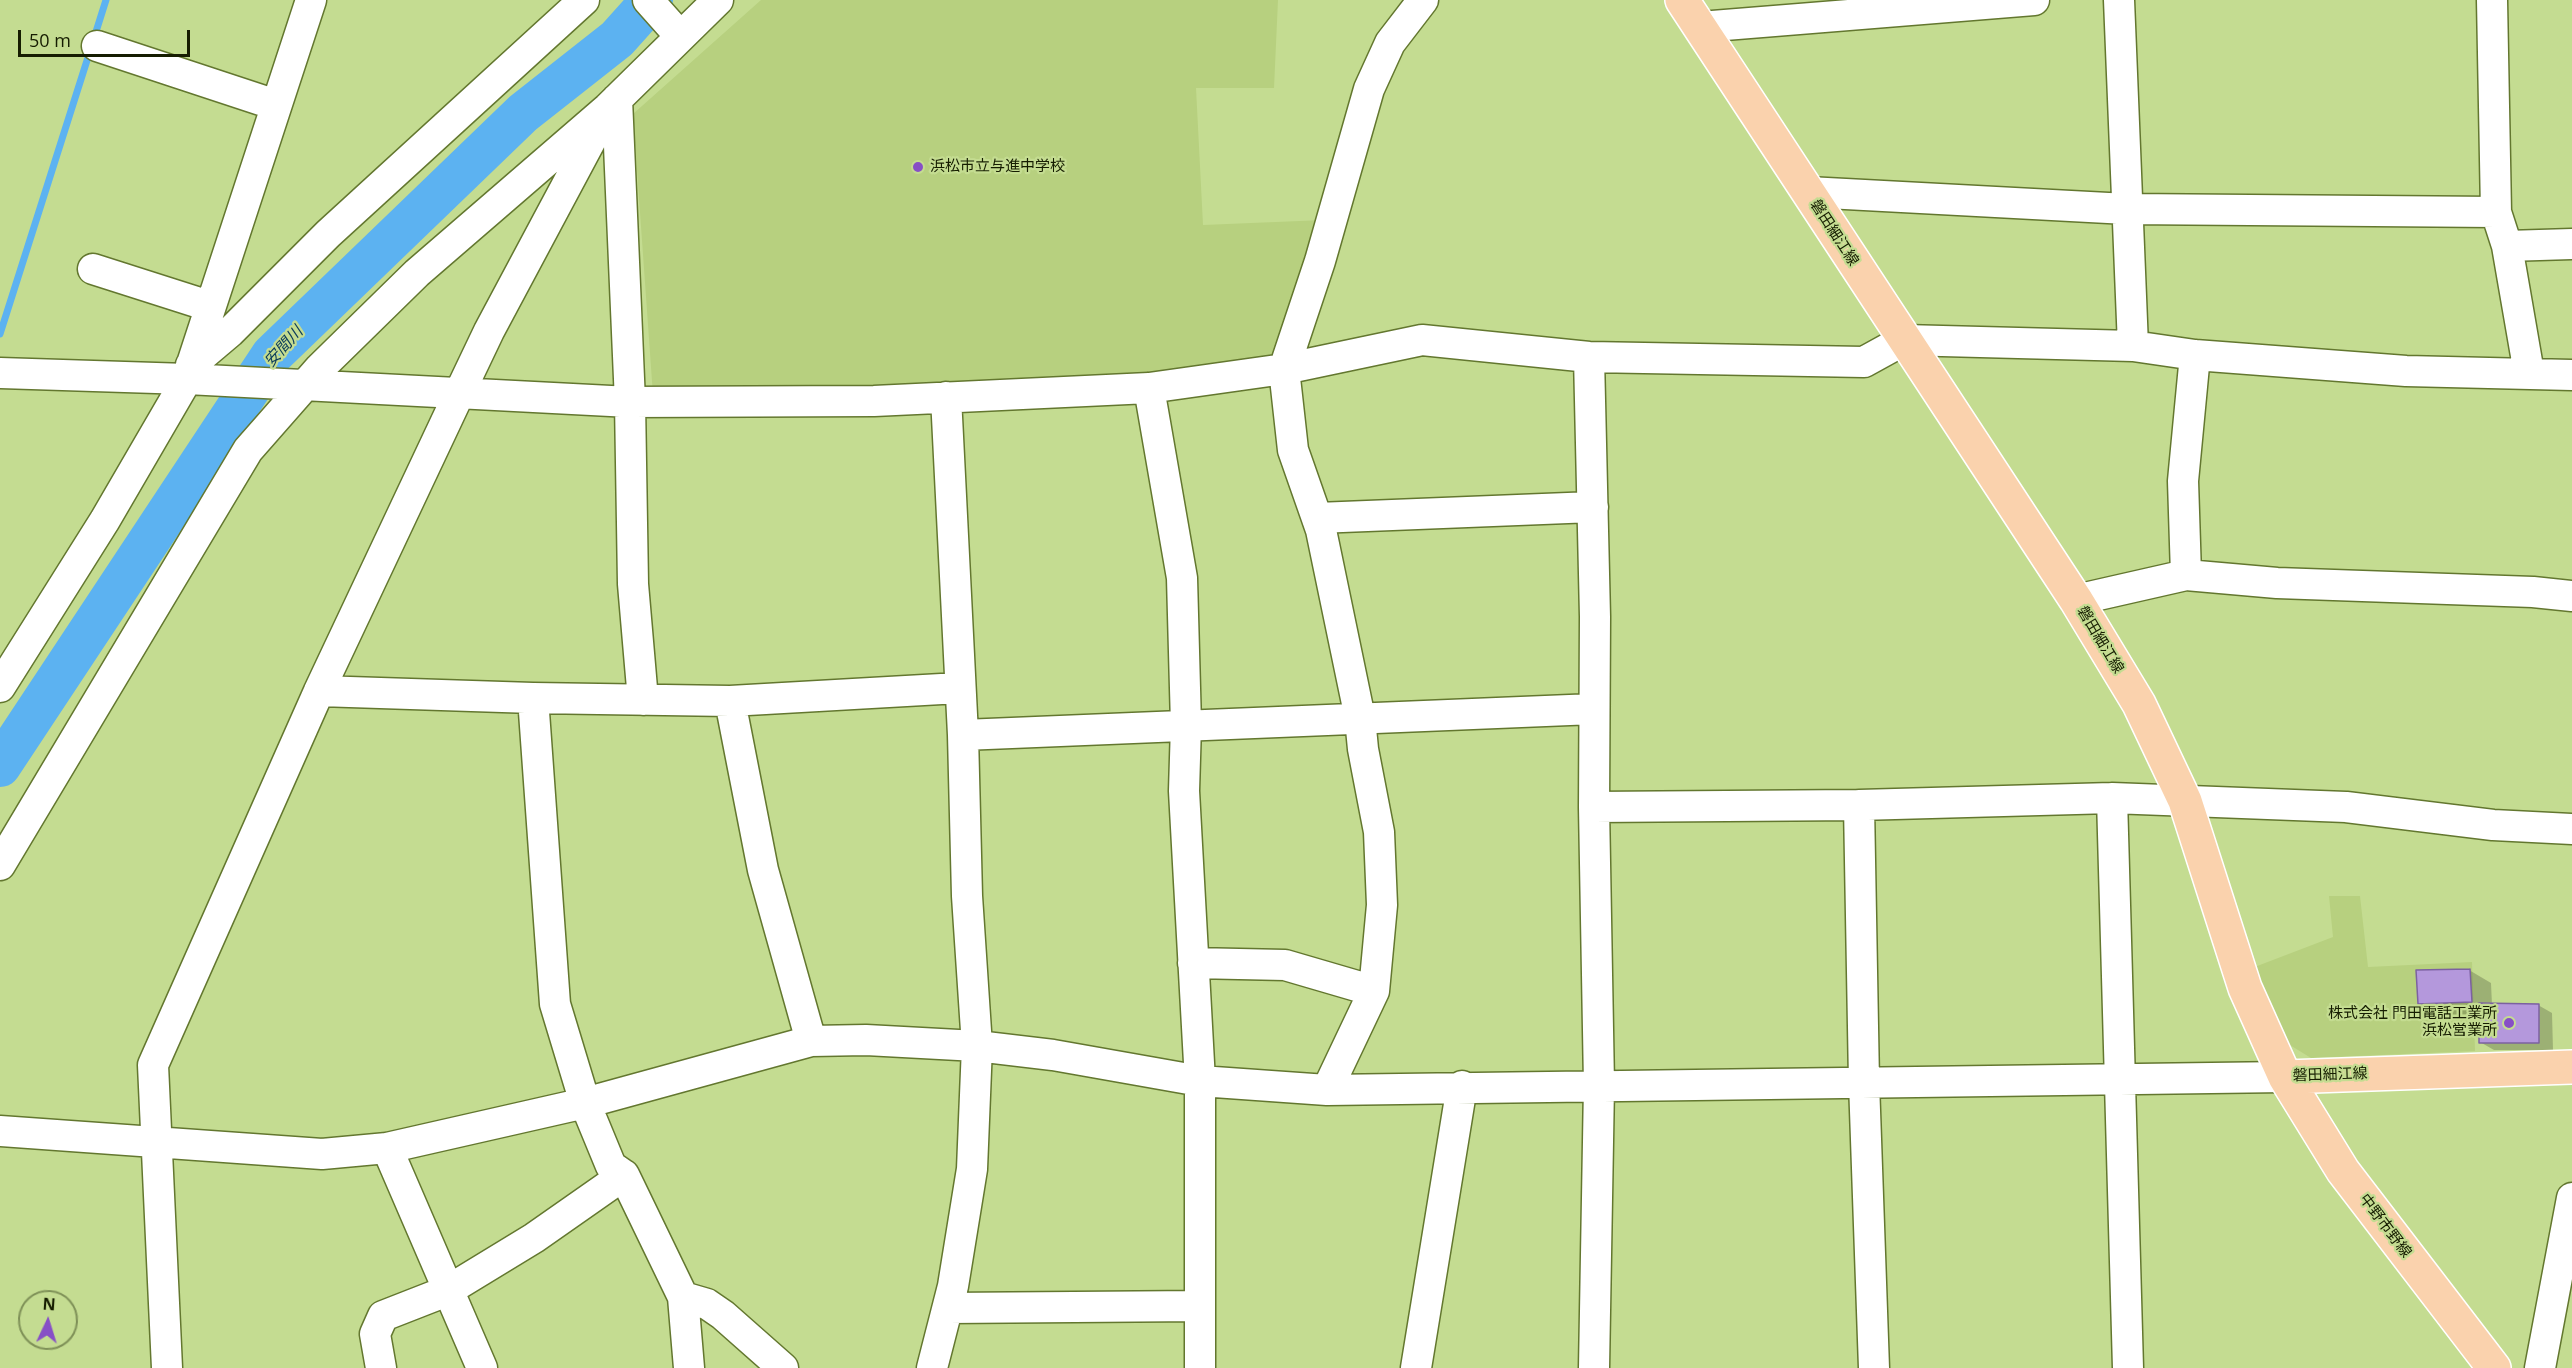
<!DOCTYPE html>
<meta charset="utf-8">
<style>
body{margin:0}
#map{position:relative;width:2572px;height:1368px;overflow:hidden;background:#c4dc91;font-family:"Open Sans",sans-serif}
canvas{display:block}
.north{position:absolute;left:18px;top:1290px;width:60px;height:60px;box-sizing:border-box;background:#c4dc91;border:2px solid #7e9057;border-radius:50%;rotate:4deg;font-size:16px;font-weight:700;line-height:24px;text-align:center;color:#161d01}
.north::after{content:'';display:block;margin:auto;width:21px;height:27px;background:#874fc6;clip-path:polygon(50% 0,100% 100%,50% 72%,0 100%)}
.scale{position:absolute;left:18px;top:30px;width:172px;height:27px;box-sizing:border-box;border:3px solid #161d01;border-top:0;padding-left:8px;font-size:18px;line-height:21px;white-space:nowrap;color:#161d01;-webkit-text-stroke:4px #c4dc91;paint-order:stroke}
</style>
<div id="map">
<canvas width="2572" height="1368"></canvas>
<div class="north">N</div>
<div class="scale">50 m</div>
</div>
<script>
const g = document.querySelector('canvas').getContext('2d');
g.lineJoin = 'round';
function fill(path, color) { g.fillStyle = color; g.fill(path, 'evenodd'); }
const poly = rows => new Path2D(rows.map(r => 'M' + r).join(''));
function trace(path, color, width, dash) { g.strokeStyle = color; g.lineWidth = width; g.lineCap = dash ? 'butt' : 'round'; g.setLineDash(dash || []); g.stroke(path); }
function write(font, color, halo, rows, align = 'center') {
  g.font = font + ' "Open Sans","Noto Sans JP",sans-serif'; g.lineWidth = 4.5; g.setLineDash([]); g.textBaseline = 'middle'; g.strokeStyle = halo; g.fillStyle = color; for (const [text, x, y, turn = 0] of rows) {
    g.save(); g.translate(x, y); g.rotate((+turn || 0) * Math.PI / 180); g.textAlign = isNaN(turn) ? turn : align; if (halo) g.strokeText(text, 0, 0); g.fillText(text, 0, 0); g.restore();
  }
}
fill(poly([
 [761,0,1278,0,1274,88,1196,88,1203,225,1324,220,1276,371,653,395,633,114],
 [2329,896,2360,896,2368,967,2472,962,2475,1051,2311,1058,2285,1042,2252,968,2333,937]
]), '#b7d07f');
fill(poly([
 [2469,970,2491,983,2492,1005,2538,1005,2552,1013,2553,1050,2494,1050,2480,1042,2480,1014,2441,1015,2419,1003]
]), '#0003');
trace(poly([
 [94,38,106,0],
 [0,334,90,51]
]), '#5cb2f1', 7);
trace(poly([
 [0,766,272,355,523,113,617,39,652,0]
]), '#5cb2f1', 42);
const building = poly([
 [2470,969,2472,1002,2418,1004,2416,970,2470,969],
 [2479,1003,2539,1004,2539,1043,2479,1043,2479,1003]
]);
fill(building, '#b498dc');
trace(building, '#7c61a0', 1.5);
const minor = poly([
 [648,0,680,36],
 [2119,0,2133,346],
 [2492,0,2496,212,2507,246,2529,373],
 [1700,27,2034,0],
 [97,46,276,105],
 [617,99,630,402,633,584,643,700],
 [1808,192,2127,209,2496,212],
 [2507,246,2572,244],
 [93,269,209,306],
 [1589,357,1595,617,1594,807],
 [191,365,230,332,328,234,584,0],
 [0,373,187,379,630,402,874,401,1149,388,1284,369,1422,340,1589,357,1864,362,1904,340,2133,346,2195,355,2406,371,2572,375],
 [1149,388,1182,578,1186,725,1184,791,1200,1081,1200,1368],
 [1317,518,1593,507],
 [2186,575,2183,481,2195,355],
 [2076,600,2186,575,2277,583,2533,592,2572,596],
 [0,687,105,520,187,379,311,0],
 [319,691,533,698,730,701,959,688],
 [533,698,555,1004,585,1103,611,1166,624,1175,683,1297,707,1304,723,1315,783,1368],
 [730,701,763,870,811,1041],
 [963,735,1594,709],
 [2112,798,2128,1368],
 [1859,805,1864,1082,1874,1368],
 [0,865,248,450,320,368,417,273,608,108,718,0],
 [1193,963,1285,965,1374,991],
 [1327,1090,1374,991,1382,905,1379,832,1363,749,1360,718,1321,530,1293,450,1284,369,1320,261,1369,89,1390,43,1423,0],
 [0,1131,322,1154,387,1148,585,1103,811,1041,866,1040,977,1046,1053,1055,1200,1081,1327,1090,2285,1077],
 [387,1148,482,1368],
 [683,1297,689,1368],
 [948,1308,1200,1306],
 [167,1368,153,1065,319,691,459,394,489,331,608,108],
 [381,1368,375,1334,383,1316,447,1291,534,1238,624,1175],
 [932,1368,953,1286,972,1169,977,1046,967,896,963,735,946,397],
 [1416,1368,1462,1086],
 [1594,1368,1599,1085,1594,807,1859,805,2112,798,2346,807,2493,825,2572,829],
 [2540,1368,2572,1198]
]);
const major = poly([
 [1682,0,2076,600,2139,704,2185,801,2245,988,2285,1077,2343,1171,2494,1368],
 [2285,1077,2572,1067]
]);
trace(minor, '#63772f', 33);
trace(major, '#fff', 36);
trace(minor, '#fff', 30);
trace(major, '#fad2ad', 33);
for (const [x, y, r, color] of [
 [918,167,6,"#874fc6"],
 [2509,1023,6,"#874fc6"]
]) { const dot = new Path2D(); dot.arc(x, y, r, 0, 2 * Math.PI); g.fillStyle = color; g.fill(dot); trace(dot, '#c4dc91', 2); }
write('15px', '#161d01', '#c4dc91', [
 ["浜松市立与進中学校",930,167],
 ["株式会社 門田電話工業所",2497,1014,"right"],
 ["浜松営業所",2497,1031,"right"]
], 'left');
write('15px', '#161d01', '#c4dc91', [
 ["磐田細江線",1834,233,57],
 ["磐田細江線",2100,640,59],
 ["磐田細江線",2330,1075,-2],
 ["中野市野線",2385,1226,53]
]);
write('italic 16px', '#0a3b5a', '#c4dc91', [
 ["安間川",284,347,-48]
]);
</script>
